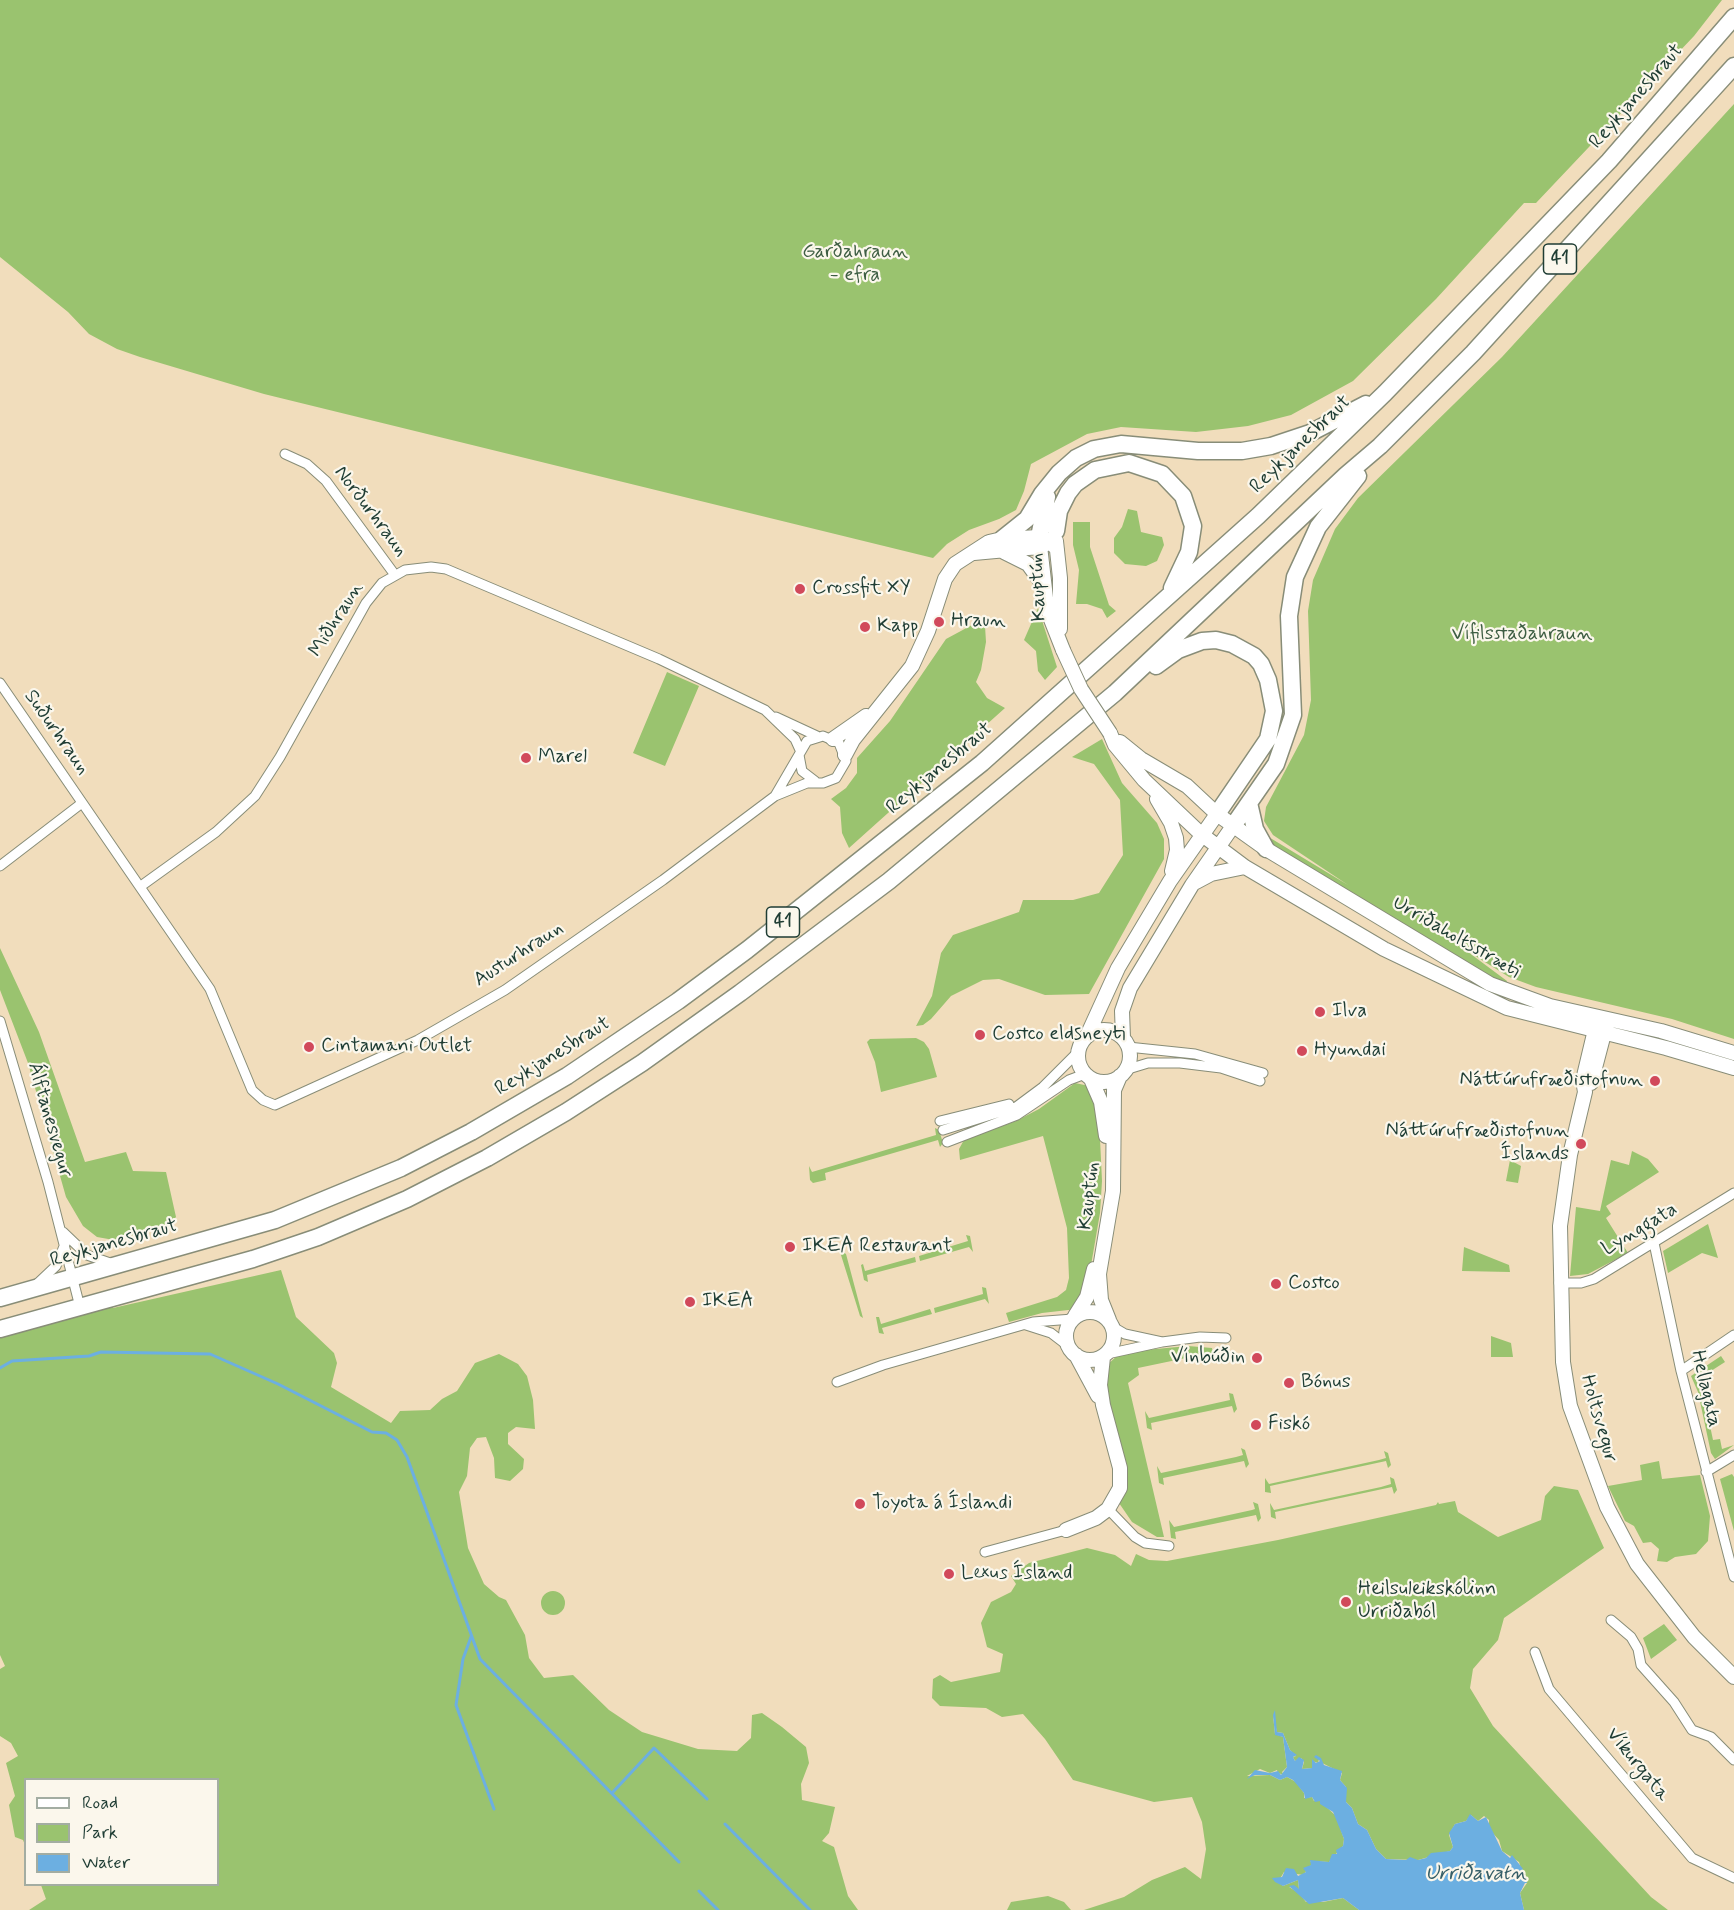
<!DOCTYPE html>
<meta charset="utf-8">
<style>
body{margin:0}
#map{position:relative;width:1734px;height:1910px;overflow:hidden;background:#f1ddbc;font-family:Mynerve,sans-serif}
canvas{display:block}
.legend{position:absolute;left:24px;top:1778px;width:195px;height:108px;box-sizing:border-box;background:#fbf7ec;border:2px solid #a3ada2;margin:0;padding:8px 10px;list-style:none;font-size:18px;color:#1f3d34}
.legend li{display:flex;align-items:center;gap:12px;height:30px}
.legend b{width:30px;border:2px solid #a3ada2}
</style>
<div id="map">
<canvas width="1734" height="1910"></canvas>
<ul class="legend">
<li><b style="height:8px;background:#fff"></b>Road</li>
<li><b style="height:16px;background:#9ac36f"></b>Park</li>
<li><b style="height:16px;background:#6cafe1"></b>Water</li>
</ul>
</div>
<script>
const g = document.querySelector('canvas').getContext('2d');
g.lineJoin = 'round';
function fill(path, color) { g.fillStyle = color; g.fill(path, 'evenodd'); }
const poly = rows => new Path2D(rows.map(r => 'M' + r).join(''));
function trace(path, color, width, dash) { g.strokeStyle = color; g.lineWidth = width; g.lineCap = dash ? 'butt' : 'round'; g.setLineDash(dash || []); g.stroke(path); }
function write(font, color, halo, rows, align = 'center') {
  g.font = font + ' Mynerve,sans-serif'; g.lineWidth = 4.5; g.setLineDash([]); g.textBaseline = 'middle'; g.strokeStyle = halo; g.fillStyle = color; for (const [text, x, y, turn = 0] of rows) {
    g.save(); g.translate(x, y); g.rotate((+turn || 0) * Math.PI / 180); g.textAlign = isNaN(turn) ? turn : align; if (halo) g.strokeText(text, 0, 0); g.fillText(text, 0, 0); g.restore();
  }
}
fill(poly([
 [0,0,1722,0,1694,36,1536,203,1524,203,1436,299,1353,381,1291,415,1248,426,1196,432,1121,427,1087,434,1031,464,1024,491,1016,510,999,519,969,530,947,544,933,558,264,394,140,357,117,349,89,334,68,312,0,257],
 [1734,104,1734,1039,1672,1019,1536,987,1509,977,1464,949,1507,981,1506,985,1462,963,1278,849,1265,840,1267,836,1348,885,1273,835,1264,821,1266,807,1304,735,1311,700,1308,611,1313,580,1335,529,1358,498,1502,357],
 [1128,509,1137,511,1141,532,1162,537,1164,545,1157,561,1146,566,1125,564,1114,553,1114,538,1122,527],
 [1073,522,1090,522,1090,547,1109,605,1116,611,1107,618,1102,609,1087,604,1076,604,1079,570,1073,545],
 [1038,608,1057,667,1045,680,1038,671,1036,651,1024,640],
 [972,625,985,626,986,642,981,670,976,682,987,698,1005,708,849,848,842,833,840,807,831,799,846,788,857,773,857,758,890,721,946,639],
 [667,672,699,686,665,766,633,753],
 [1102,739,1122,783,1157,823,1164,839,1164,859,1089,994,1045,995,999,979,983,980,951,996,931,1019,923,1025,916,1026,932,996,941,953,953,935,1019,912,1023,900,1073,900,1099,893,1123,855,1120,800,1094,764,1072,757],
 [0,948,39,1032,85,1162,126,1152,133,1171,166,1172,176,1217,167,1226,114,1240,97,1237,83,1226,66,1197,28,1063,0,990],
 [916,1038,924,1042,929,1049,937,1077,881,1092,875,1062,867,1042,870,1039],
 [1075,1083,1089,1086,1099,1118,1102,1181,1100,1213,1090,1271,1077,1309,1042,1313,1009,1322,1006,1313,1057,1297,1066,1290,1069,1278,1067,1228,1043,1136,960,1160,959,1149,964,1140,1016,1121,1039,1109],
 [935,1128,939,1130,943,1143,940,1147,938,1140,825,1173,826,1180,813,1183,810,1180,809,1166,812,1172,936,1135],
 [1632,1151,1648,1159,1659,1172,1606,1206,1611,1214,1606,1218,1628,1253,1588,1274,1570,1276,1576,1207,1600,1211,1611,1160,1629,1165],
 [1510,1160,1521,1166,1518,1183,1506,1181],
 [1708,1224,1718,1258,1702,1253,1668,1273,1663,1251],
 [966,1235,970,1236,973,1252,969,1247,920,1261,919,1256,968,1241],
 [1464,1247,1509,1265,1510,1272,1462,1271],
 [843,1252,846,1254,863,1318,860,1316,841,1255],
 [915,1257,916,1262,867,1275,868,1282,864,1280,861,1265,863,1264,865,1271],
 [281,1270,296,1317,334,1353,337,1363,331,1387,391,1423,400,1411,430,1410,442,1399,457,1391,475,1363,499,1354,518,1364,527,1376,533,1400,535,1429,516,1427,508,1433,508,1444,524,1459,523,1469,510,1481,495,1478,494,1458,486,1437,477,1438,470,1448,467,1476,459,1492,468,1548,484,1584,499,1597,506,1600,525,1635,529,1658,544,1678,573,1675,609,1710,642,1732,698,1749,737,1751,751,1738,752,1715,762,1713,782,1727,806,1747,809,1763,801,1784,802,1800,835,1807,829,1833,822,1841,834,1847,848,1896,858,1910,29,1910,46,1899,41,1885,218,1884,218,1780,26,1780,25,1845,23,1840,15,1837,9,1805,15,1796,6,1763,18,1756,11,1743,0,1736,0,1669,5,1666,0,1655,0,1333,111,1303,113,1308],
 [982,1287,986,1288,989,1304,985,1299,935,1313,934,1308,983,1294],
 [930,1309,932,1314,882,1328,884,1334,879,1333,876,1317,879,1317,881,1324],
 [1491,1336,1511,1343,1513,1357,1491,1357],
 [1188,1346,1212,1348,1214,1358,1207,1360,1205,1354,1138,1368,1139,1375,1128,1383,1164,1537,1157,1537,1132,1522,1119,1503,1127,1480,1126,1463,1105,1393,1107,1365,1118,1355,1134,1351],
 [1721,1356,1725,1362,1700,1378,1713,1440,1720,1439,1722,1449,1734,1445,1715,1459,1711,1453,1698,1392,1691,1376],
 [1229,1393,1233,1394,1237,1409,1234,1413,1232,1406,1151,1423,1152,1430,1147,1428,1145,1411,1149,1418,1230,1400],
 [1241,1448,1245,1450,1249,1464,1246,1468,1244,1461,1163,1478,1164,1485,1159,1483,1157,1466,1161,1473,1236,1457,1243,1455],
 [1384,1451,1388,1453,1391,1465,1388,1468,1386,1461,1270,1486,1271,1493,1265,1492,1265,1478,1269,1484,1379,1460,1386,1458],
 [1659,1461,1662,1479,1700,1475,1710,1516,1708,1541,1696,1554,1675,1557,1667,1562,1657,1561,1659,1549,1651,1542,1643,1543,1634,1526,1625,1521,1608,1486,1642,1480,1640,1465],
 [1732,1474,1734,1477,1734,1531,1720,1479],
 [1390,1477,1394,1479,1397,1490,1394,1494,1392,1487,1275,1512,1276,1519,1271,1517,1270,1503,1274,1510,1381,1487,1391,1484],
 [1554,1486,1578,1490,1604,1548,1504,1618,1498,1640,1473,1669,1470,1688,1493,1726,1651,1897,1668,1910,1524,1910,1520,1893,1527,1883,1518,1876,1521,1869,1519,1862,1502,1851,1499,1840,1489,1829,1489,1820,1484,1816,1478,1821,1471,1815,1466,1821,1455,1824,1449,1835,1453,1847,1450,1851,1418,1860,1386,1859,1376,1849,1367,1830,1358,1824,1352,1808,1346,1802,1346,1787,1340,1780,1342,1773,1322,1763,1319,1759,1318,1763,1312,1761,1312,1768,1302,1769,1304,1762,1301,1758,1295,1761,1293,1757,1296,1756,1290,1750,1283,1733,1277,1732,1273,1715,1275,1734,1283,1737,1287,1767,1282,1772,1284,1775,1278,1773,1277,1770,1270,1773,1260,1769,1247,1776,1270,1775,1280,1780,1287,1777,1296,1782,1304,1793,1304,1798,1312,1797,1314,1801,1320,1801,1336,1816,1344,1839,1343,1846,1329,1862,1310,1861,1313,1863,1303,1875,1284,1872,1278,1882,1283,1886,1298,1880,1299,1889,1289,1887,1299,1893,1306,1902,1323,1902,1343,1898,1359,1910,1084,1910,1124,1897,1152,1880,1185,1867,1201,1879,1206,1849,1202,1822,1192,1797,1154,1802,1073,1780,1045,1739,1023,1714,1002,1717,986,1708,940,1706,932,1698,933,1679,940,1675,951,1682,1000,1672,1003,1654,987,1647,981,1623,991,1602,1011,1592,1016,1584,1011,1576,1029,1563,1087,1548,1115,1555,1131,1566,1136,1554,1149,1560,1167,1561,1278,1540,1436,1505,1438,1502,1439,1504,1455,1501,1458,1512,1498,1537,1541,1520,1545,1496],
 [1253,1502,1258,1504,1261,1518,1258,1522,1256,1515,1175,1532,1176,1539,1171,1538,1169,1520,1174,1527,1252,1510,1255,1509],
 '541 1603a12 12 0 1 1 24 0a12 12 0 1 1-24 0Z',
 [1664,1624,1677,1640,1651,1659,1643,1638],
 [1048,1896,1064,1902,1071,1910,1007,1910,1011,1902]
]), '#9ac36f');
fill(poly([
 [1275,1710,1277,1732,1283,1733,1290,1750,1297,1755,1293,1757,1295,1761,1299,1757,1304,1760,1302,1769,1312,1768,1312,1759,1316,1763,1320,1761,1314,1757,1316,1755,1321,1758,1324,1765,1342,1771,1340,1780,1347,1788,1346,1802,1352,1808,1358,1824,1367,1830,1376,1849,1386,1859,1406,1860,1410,1857,1418,1860,1426,1858,1431,1853,1450,1851,1453,1847,1449,1833,1455,1824,1466,1821,1470,1814,1478,1821,1486,1817,1502,1851,1510,1858,1512,1855,1523,1869,1517,1874,1518,1876,1524,1876,1527,1883,1525,1883,1520,1893,1524,1910,1359,1910,1343,1898,1309,1904,1289,1886,1294,1885,1299,1889,1298,1880,1283,1886,1275,1882,1272,1878,1282,1877,1286,1868,1294,1869,1298,1876,1306,1872,1303,1868,1311,1865,1310,1860,1329,1862,1332,1854,1337,1854,1336,1850,1343,1846,1344,1839,1333,1812,1320,1804,1320,1801,1315,1802,1312,1797,1305,1799,1304,1793,1293,1780,1287,1777,1280,1780,1270,1775,1255,1775,1247,1779,1255,1770,1270,1773,1278,1771,1281,1775,1287,1767,1283,1737,1275,1735,1273,1715]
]), '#6cafe1');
trace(poly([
 [0,1368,12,1361,89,1356,101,1352,210,1354,278,1384,372,1432,386,1433,397,1440,407,1457,480,1659,679,1862],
 [471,1637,463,1659,456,1705,494,1809],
 [613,1792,654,1748,707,1799],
 [725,1824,810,1910],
 [699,1891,718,1910]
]), '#6cafe1', 3);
const street = poly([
 [285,454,307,464,326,481,395,575],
 [0,683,210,989,252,1090,263,1100,275,1105,418,1040,505,990,663,880,775,796,807,783,823,783,836,778,846,761,839,743,823,736,807,741,775,796],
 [776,717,817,736],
 [799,755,802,771,815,781],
 [0,866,82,803],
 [141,886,216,832,255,796,280,757,366,603,382,583,405,570,431,567,446,569,659,659,765,710,795,739,800,750],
 [0,1021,48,1182,80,1307],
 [1128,1047,1195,1054,1263,1073],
 [1125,1070,1148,1063,1180,1063,1221,1068,1260,1081],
 [940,1121,1009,1104],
 [943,1130,1016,1107,1043,1087,1077,1053],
 [947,1142,1017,1115,1069,1080,1085,1074],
 [63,1232,87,1255,113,1264],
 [1654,1243,1681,1371,1734,1577],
 [38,1283,56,1266,65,1244],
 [1559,1283,1581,1283,1594,1279,1734,1193],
 [1026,1325,1051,1333,1068,1346],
 [1113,1327,1125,1334,1162,1342],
 [1107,1354,1162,1342,1200,1337,1226,1338],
 [1681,1371,1734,1335],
 [837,1382,883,1365,1033,1322,1073,1319],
 [1706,1472,1734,1455],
 [1108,1509,1135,1537,1145,1543,1169,1546],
 [985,1552,1066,1530],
 [1611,1620,1631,1637,1638,1649,1641,1665,1674,1702,1692,1730,1711,1737,1734,1760],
 [1535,1652,1549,1689,1692,1858,1734,1878]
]);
const secondary = poly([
 [1039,537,1046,598,1050,617,1063,650],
 [1056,541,1060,578,1060,629],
 [1004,552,1028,564,1041,582],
 [974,553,1039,547,1046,544],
 [1110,733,1115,745,1144,780,1201,834,1245,867,1384,949,1507,1008,1666,1048,1734,1068],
 [833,739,866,716],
 [1120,742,1141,759,1187,786,1217,814,1266,849,1490,984,1550,1006,1661,1031,1734,1053],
 [845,755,853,740,912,666,928,631,945,579,955,564,989,542,1002,539,1039,537,1048,540,1057,549],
 [1157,799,1171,823,1176,838,1177,850,1172,871],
 [1196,882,1211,874,1245,867],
 [1598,1017,1583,1080,1585,1092,1570,1155,1560,1226,1563,1362,1570,1406,1607,1507,1637,1564,1694,1637,1734,1677],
 '1078 1056a26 26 0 1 1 52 0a26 26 0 1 1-52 0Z',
 [1087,1036,1118,968,1170,881,1217,814],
 [1123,1038,1122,1011,1130,988,1192,885,1233,826],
 [1091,1079,1101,1102,1106,1136],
 [1591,1083,1606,1026],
 '1066 1336a24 24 0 1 1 48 0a24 24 0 1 1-48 0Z',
 [1075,1316,1087,1297,1094,1269],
 [1109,1320,1101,1300,1099,1274,1113,1191,1114,1090,1120,1076],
 [1076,1355,1098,1396],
 [1066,1530,1096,1518,1108,1509,1120,1488,1120,1468,1103,1405,1100,1385,1103,1357]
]);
const highway = poly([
 [1056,531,1059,511,1068,493,1075,484,1095,470,1129,463,1162,474,1183,496,1193,526,1189,552,1172,588],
 [1039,537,1047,497],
 [1002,539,1027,519,1042,494,1059,473,1076,458,1094,449,1121,444,1198,451,1242,451,1271,446,1310,433,1366,404],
 [1156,666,1178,650,1202,641,1216,640,1232,644,1254,656,1261,664,1268,680,1274,711,1268,739,1217,814],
 [1249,803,1255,829,1266,849],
 [1233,826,1276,764,1293,715,1289,616,1295,577,1318,527,1358,476],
 [0,1298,275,1220,401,1168,471,1132,567,1076,678,1001,747,950,982,763,1258,516,1385,393,1609,161,1734,17],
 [0,1329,253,1259,318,1237,407,1199,487,1158,566,1112,642,1063,740,993,889,881,1115,693,1346,475,1380,446,1473,353,1734,66]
]);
trace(street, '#888d78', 11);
trace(secondary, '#888d78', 16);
trace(highway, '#888d78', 19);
trace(street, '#fff', 9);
trace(secondary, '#fff', 14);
trace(highway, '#fff', 16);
const secondaryBridge = poly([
 [1063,650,1081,689,1110,733]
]);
trace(secondaryBridge, '#888d78', 16, []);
trace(secondaryBridge, '#fff', 14);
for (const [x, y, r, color] of [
 [800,589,6,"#d1495b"],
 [939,622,6,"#d1495b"],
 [865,627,6,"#d1495b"],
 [526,758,6,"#d1495b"],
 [1320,1012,6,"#d1495b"],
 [980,1035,6,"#d1495b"],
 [309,1047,6,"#d1495b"],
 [1302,1051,6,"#d1495b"],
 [1655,1081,6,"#d1495b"],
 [1581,1144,6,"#d1495b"],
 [790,1247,6,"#d1495b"],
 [1276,1284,6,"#d1495b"],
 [690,1302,6,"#d1495b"],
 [1257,1358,6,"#d1495b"],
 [1289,1383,6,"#d1495b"],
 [1256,1425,6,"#d1495b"],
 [860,1504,6,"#d1495b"],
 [949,1574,6,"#d1495b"],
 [1346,1602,6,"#d1495b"]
]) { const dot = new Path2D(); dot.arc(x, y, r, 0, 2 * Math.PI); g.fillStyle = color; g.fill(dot); trace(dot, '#fbf7ec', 2); }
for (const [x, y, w] of [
 [1560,259,33],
 [783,922,33]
]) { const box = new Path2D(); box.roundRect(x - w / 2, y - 15, w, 30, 4.5); g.fillStyle = '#fbf7ec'; g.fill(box); trace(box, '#1f3d34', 1.5); }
write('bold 18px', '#1f3d34', null, [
 ["41",1560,259],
 ["41",783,922]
]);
write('20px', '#1f3d34', '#fbf7ec', [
 ["Reykjanesbraut",1637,97,-49],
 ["Reykjanesbraut",1301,445,-44],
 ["Norðurhraun",370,512,53],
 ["Kauptún",1039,587,-92],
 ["Miðhraun",337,620,-58],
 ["Suðurhraun",56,733,55],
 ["Reykjanesbraut",940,769,-40],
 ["Urriðaholtsstræti",1456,938,30],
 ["Austurhraun",519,955,-33],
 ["Reykjanesbraut",553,1057,-32],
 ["Álftanesvegur",49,1120,74],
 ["Kauptún",1090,1196,-83],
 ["Lynggata",1640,1230,-31],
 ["Reykjanesbraut",114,1244,-16],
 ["Hellagata",1705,1389,77],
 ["Holtsvegur",1598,1419,74],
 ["Víkurgata",1637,1765,51]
]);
write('20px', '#3e5e43', '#fbf7ec', [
 ["Garðahraun",855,253],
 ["- efra",855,276],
 ["Vífilsstaðahraun",1522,635]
]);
write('20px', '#1f3d34', '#fbf7ec', [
 ["Crossfit XY",812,589],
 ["Hraun",951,622],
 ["Kapp",877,627],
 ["Marel",538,758],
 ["Ilva",1332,1012],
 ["Costco eldsneyti",992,1035],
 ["Cintamani Outlet",321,1047],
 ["Hyundai",1314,1051],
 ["Náttúrufræðistofnun",1643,1081,"right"],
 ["Náttúrufræðistofnun",1569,1132,"right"],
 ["Íslands",1569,1155,"right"],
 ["IKEA Restaurant",802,1247],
 ["Costco",1288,1284],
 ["IKEA",702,1302],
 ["Vínbúðin",1245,1358,"right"],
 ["Bónus",1301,1383],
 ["Fiskó",1268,1425],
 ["Toyota á Íslandi",872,1504],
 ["Lexus Ísland",961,1574],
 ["Heilsuleikskólinn",1358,1590],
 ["Urriðaból",1358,1613]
], 'left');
write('italic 21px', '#365f68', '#fbf7ec', [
 ["Urriðavatn",1476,1875]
]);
</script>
